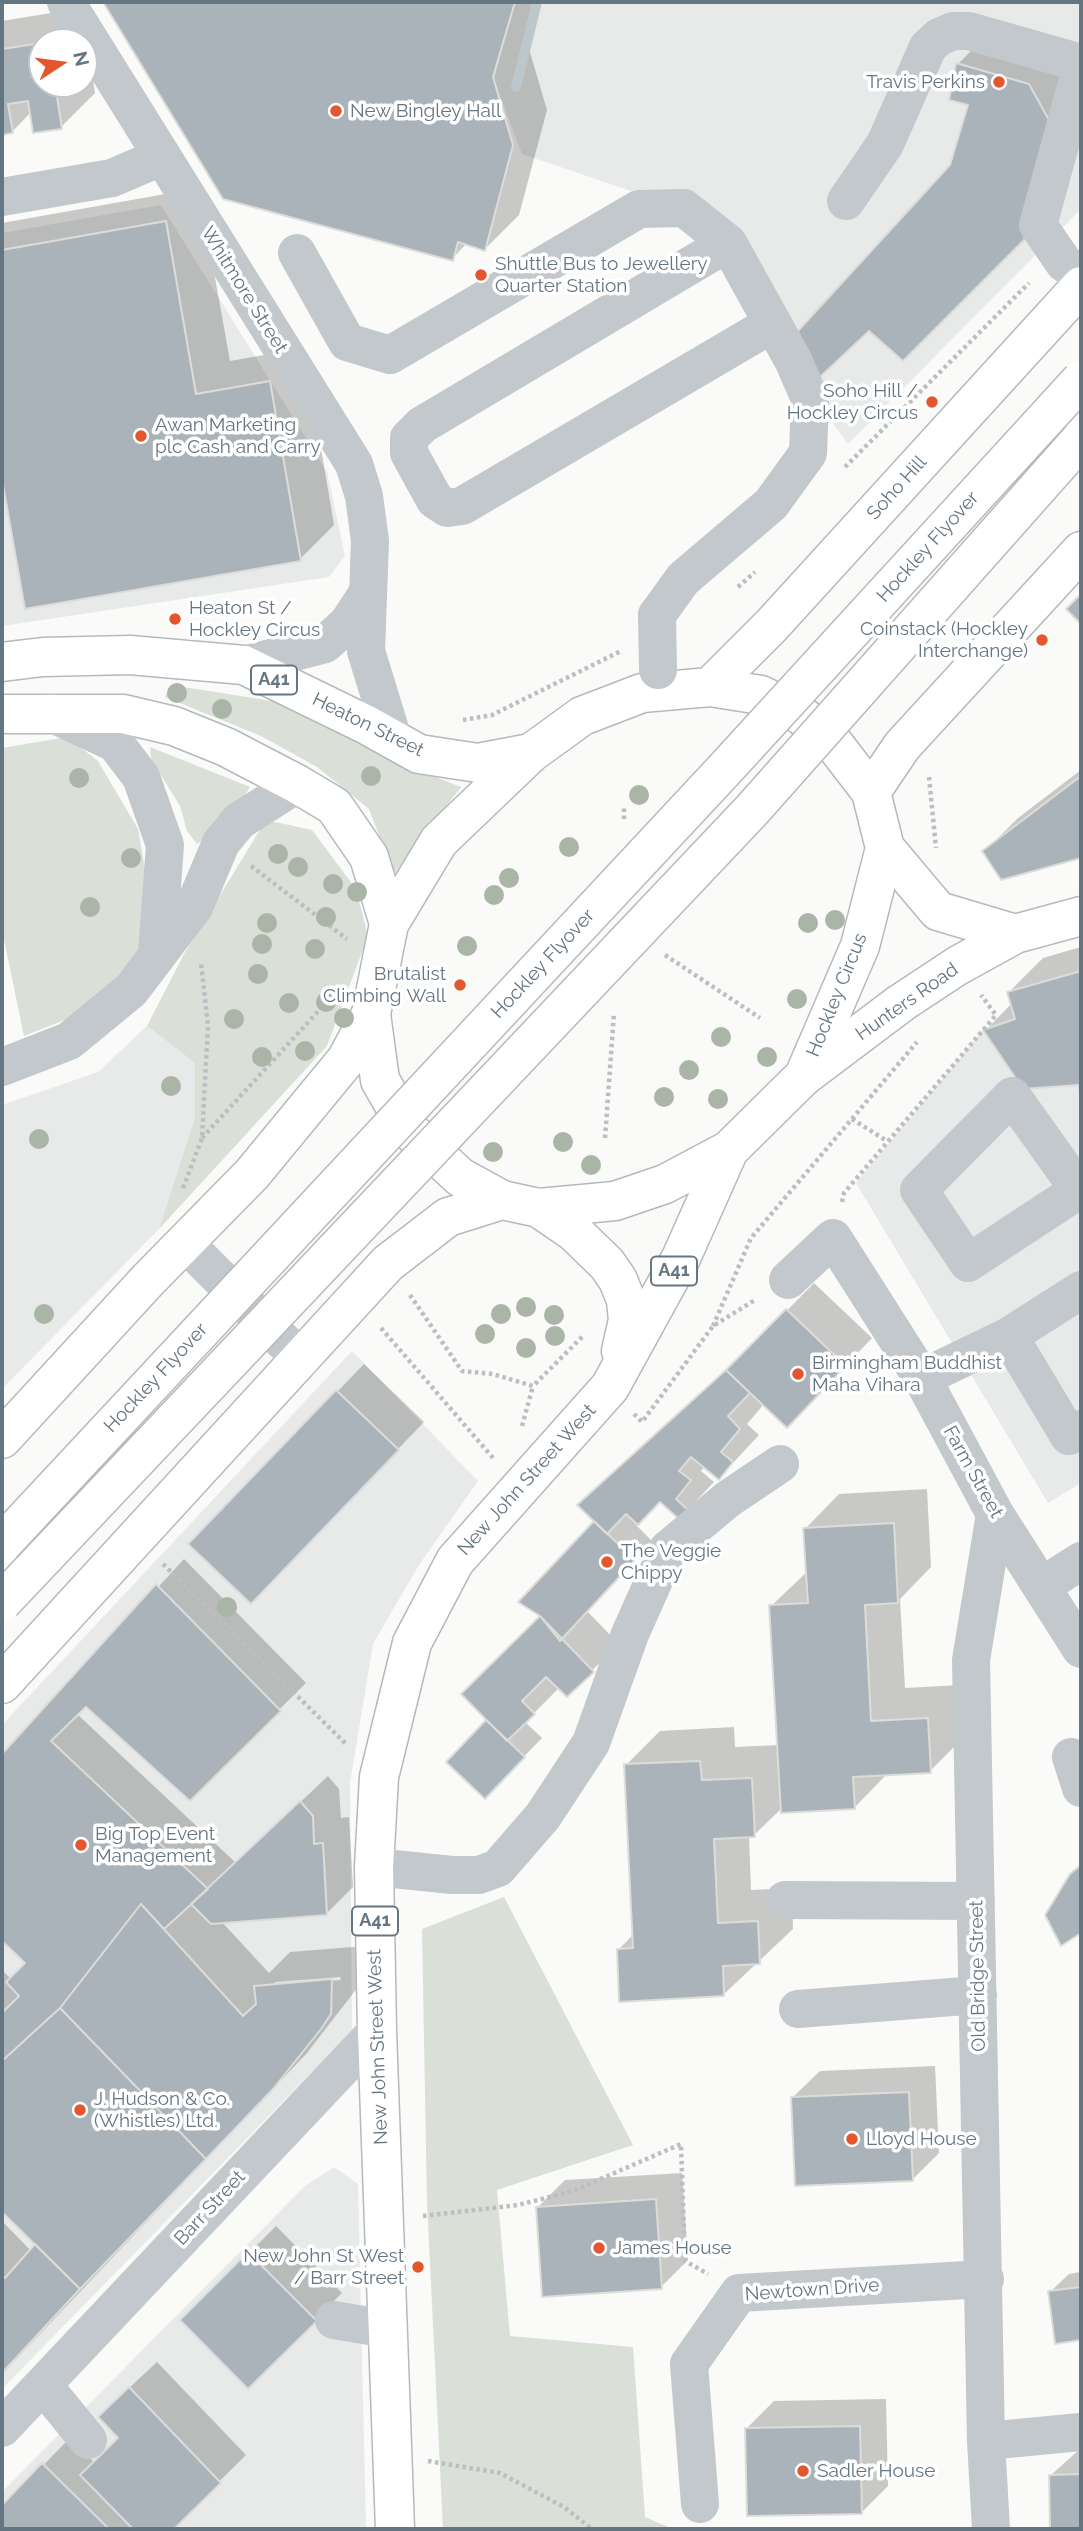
<!DOCTYPE html>
<style>
body{margin:0}
#map{position:relative;width:1083px;height:2531px;overflow:hidden;background:#fafaf8;font-family:Raleway,sans-serif}
canvas{display:block}
.frame{position:absolute;inset:0;border:4px solid #657683;pointer-events:none}
.north{position:absolute;left:28px;top:28px;width:70px;height:70px;box-sizing:border-box;background:#fff;border:2px solid #c1c8cd;border-radius:50%;rotate:77deg;font-size:19px;font-weight:700;line-height:28px;text-align:center;color:#657683}
.north::after{content:'';display:block;margin:auto;width:24px;height:32px;background:#e4572e;clip-path:polygon(50% 0,100% 100%,50% 72%,0 100%)}
</style>
<div id="map">
<canvas width="1083" height="2531"></canvas>
<div class="frame"></div>
<div class="north">N</div>
</div>
<script>
const g = document.querySelector('canvas').getContext('2d');
g.lineJoin = 'round';
function fill(path, color) { g.fillStyle = color; g.fill(path, 'evenodd'); }
const poly = rows => new Path2D(rows.map(r => 'M' + r).join(''));
function trace(path, color, width, dash) { g.strokeStyle = color; g.lineWidth = width; g.lineCap = dash ? 'butt' : 'round'; g.setLineDash(dash || []); g.stroke(path); }
function write(font, color, halo, rows, align = 'center') {
  g.font = font + ' Raleway,sans-serif'; g.lineWidth = 7; g.setLineDash([]); g.textBaseline = 'middle'; g.strokeStyle = halo; g.fillStyle = color; for (const [text, x, y, turn = 0] of rows) {
    g.save(); g.translate(x, y); g.rotate((+turn || 0) * Math.PI / 180); g.textAlign = isNaN(turn) ? turn : align; if (halo) g.strokeText(text, 0, 0); g.fillText(text, 0, 0); g.restore();
  }
}
fill(poly([
 [514,2,1081,2,1081,209,848,444,806,386,728,224,522,154,494,80],
 [161,205,327,472,345,556,329,577,2,626,2,233],
 [1081,971,1081,1483,1048,1503,856,1183,983,1030,1015,1019,1007,992],
 [147,1026,195,1063,195,1117,159,1229,2,1389,2,1105,98,1072],
 [352,1351,478,1481,419,1565,373,1644,350,1783,352,2031,2,2389,2,1725],
 [334,2167,358,2184,366,2529,2,2529,2,2492,305,2186]
]), '#e8e9e9');
fill(poly([
 [171,685,272,701,395,761,461,787,394,874,369,809,317,767,261,736,165,697],
 [67,737,98,761,138,829,149,893,143,944,109,987,77,1015,24,1036,2,930,2,748],
 [150,747,250,787,240,803,210,835,197,844,187,831,180,806,151,759],
 [266,820,312,830,356,889,368,936,327,1046,159,1229,195,1117,195,1063,147,1026,184,954],
 [504,1897,633,2145,497,2190,510,2336,633,2347,645,2517,673,2529,443,2529,427,2202,422,1929]
]), '#dadfd7');
fill(poly([
 [105,2,538,2,527,42,547,110,519,215,485,249,467,243,452,259,224,197],
 [82,8,95,93,61,127,31,112,12,132,2,133,2,21],
 [42,42,84,42,84,84,42,84],
 [992,30,1063,51,1081,117,952,166,971,103,958,64],
 [199,188,230,361,304,348,334,525,300,559,26,607,2,469,2,223],
 [1081,770,1081,855,1002,878,984,852,1018,818],
 [1081,947,1081,1090,1079,1083,985,1031,1012,1003,1009,992,1043,958],
 [814,1283,872,1338,814,1399,764,1404,747,1424,759,1435,719,1478,705,1466,701,1471,714,1482,680,1518,661,1500,636,1525,652,1541,587,1611,619,1644,567,1695,560,1687,525,1722,542,1738,503,1778,449,1762,489,1720,542,1616,597,1521,580,1505,749,1349],
 [364,1364,424,1422,277,1575,190,1544],
 [927,1489,931,1567,900,1599,905,1688,961,1685,964,1737,930,1771,888,1773,855,1807,783,1807,754,1835,749,1836,751,1890,792,1888,793,1929,723,1995,619,1949,634,1934,626,1765,660,1731,734,1727,735,1747,779,1745,771,1606,808,1571,805,1529,839,1494],
 [184,1559,306,1683,190,1798,86,1704,77,1714,236,1863,328,1776,339,1789,341,1818,349,1817,353,1887,326,1914,222,1922,269,1973,290,1952,365,1946,365,1978,307,2053,2,2374,2,2221,31,2251,37,2244,2,2209,2,1970,11,1979,27,1963,2,1939,2,1757],
 [340,1977,341,1980,272,1986,276,1982],
 [935,2066,939,2153,912,2180,793,2097,820,2071],
 [682,2173,688,2260,661,2287,538,2207,565,2180],
 [276,2226,342,2293,248,2386,182,2320],
 [1081,2272,1081,2339,1057,2342,1050,2292,1069,2274],
 [157,2362,246,2455,171,2529,2,2529,2,2507,70,2438,95,2463,121,2437,127,2390],
 [886,2399,888,2486,861,2513,747,2428,774,2401],
 [1081,2448,1081,2529,1052,2529,1051,2475]
]), '#0003');
trace(poly([
 [516,87,537,2]
]), '#bbc7cb', 10);
const building = poly([
 [103,2,515,2,493,77,513,145,485,251,458,242,453,261,223,199,103,2],
 [42,43,42,84,55,84,62,129,33,133,28,101,8,104,13,133,2,135,2,49,42,43],
 [956,63,1029,84,1054,129,1024,240,903,361,869,331,820,377,797,332,950,165,968,105,949,100,956,63],
 [166,221,196,394,270,381,301,561,25,609,2,479,2,250,166,221],
 [1081,594,1081,624,1066,609,1081,594],
 [1081,776,1081,858,1001,880,982,851,1081,776],
 [1081,971,1081,1096,1078,1085,1023,1089,983,1030,1015,1019,1007,992,1081,971],
 [786,1309,846,1366,787,1428,726,1370,786,1309],
 [726,1370,750,1393,728,1416,740,1429,721,1452,733,1462,719,1480,691,1457,679,1471,691,1480,676,1499,688,1510,680,1520,660,1502,638,1525,626,1514,607,1534,577,1505,726,1370],
 [336,1390,399,1450,251,1604,188,1544,336,1390],
 [594,1521,635,1560,560,1641,540,1616,518,1602,594,1521],
 [894,1523,898,1603,865,1605,871,1721,928,1718,931,1773,853,1777,855,1809,781,1813,769,1605,808,1603,803,1528,894,1523],
 [156,1584,281,1711,190,1801,86,1707,51,1741,208,1889,164,1929,141,1904,60,2008,2,2061,2,2013,19,1996,6,1982,25,1963,2,1941,2,1754,156,1584],
 [540,1616,594,1672,567,1697,546,1677,522,1701,535,1714,507,1741,461,1694,540,1616],
 [486,1720,525,1757,485,1799,446,1762,486,1720],
 [700,1761,702,1780,752,1778,755,1837,714,1839,718,1923,758,1921,760,1964,723,1966,724,1996,619,2002,617,1949,633,1948,624,1764,700,1761],
 [300,1801,313,1816,314,1844,323,1843,327,1915,211,1924,191,1904,300,1801],
 [1081,1865,1081,1933,1061,1946,1045,1915,1070,1874,1081,1865],
 [141,1904,243,2016,256,2004,254,1986,332,1979,331,2014,321,2029,273,2089,206,2159,60,2008,141,1904],
 [60,2008,206,2159,80,2289,2,2212,2,2061,60,2008],
 [909,2092,913,2181,795,2186,791,2097,909,2092],
 [656,2199,662,2289,542,2297,536,2207,656,2199],
 [35,2244,80,2289,2,2373,2,2275,5,2278,35,2244],
 [248,2252,317,2321,248,2389,180,2320,248,2252],
 [1081,2287,1081,2340,1055,2344,1048,2291,1081,2287],
 [129,2387,221,2483,174,2529,133,2529,80,2475,118,2438,98,2417,129,2387],
 [860,2426,862,2514,747,2516,745,2428,860,2426],
 [42,2463,109,2529,2,2529,2,2505,42,2463],
 [1081,2474,1081,2529,1050,2529,1049,2475,1081,2474]
]);
fill(building, '#aab3b9');
trace(building, '#dcdcda', 2);
const major = poly([
 [885,848,938,911,1015,934],
 [804,1076,901,1003,957,966,1015,934,1081,916],
 [2,1439,148,1280,252,1174,346,1060,371,1014],
 [2,1684,388,1263,448,1217,502,1200]
]);
const highway = poly([
 [2,662,43,657,130,655,244,665,367,725,419,754,478,763,531,753],
 [710,687,761,695,801,715,831,740,871,792,885,848,860,946,804,1076,729,1150,665,1184,615,1201,539,1208,502,1200,460,1177,408,1129,380,1080,371,1014,389,924,439,841,531,753,582,716,642,693,710,687],
 [710,687,771,626,1081,286],
 [2,714,123,714,174,726,226,747,297,784,334,806,369,857,389,924],
 [871,792,902,746,1081,551],
 [539,1208,574,1232,607,1264,618,1280,626,1300,628,1320,621,1351],
 [395,2529,377,2031,374,1867,379,1777,412,1643,455,1561,610,1387,681,1258,729,1150]
]);
trace(major, '#b5babe', 41);
trace(highway, '#b4b9bd', 41);
trace(poly([
 [845,467,1029,283],
 [738,587,755,572],
 [463,720,492,715,621,651],
 [929,777,936,848],
 [624,819,624,808],
 [251,866,347,939],
 [665,955,760,1018],
 [852,1119,887,1141],
 [202,1138,334,994],
 [605,1138,614,1013],
 [183,1188,202,1138,208,1025,201,963],
 [842,1202,844,1193,996,1015,981,995],
 [410,1295,462,1371,493,1374,533,1386,584,1335],
 [713,1326,751,1238,917,1042],
 [381,1328,494,1459],
 [634,1414,642,1422,713,1326,755,1300],
 [522,1426,533,1386],
 [163,1564,346,1744],
 [423,2216,518,2205,573,2191,681,2144,685,2261,708,2274],
 [428,2461,500,2473,564,2507,592,2529]
]), '#bbbfc2', 4.5, [3.5, 3.5]);
trace(poly([
 [66,2,354,464,364,496,370,541,366,651,393,739],
 [1081,69,1038,225,1064,263,1081,274],
 [2,197,112,178,161,157],
 [846,201,885,144,928,47,939,37,953,31,969,31,1081,63],
 [728,243,422,425,409,438,409,453,435,500,447,508,462,506,772,324],
 [297,253,347,342,390,355,639,209,684,208,728,243,793,360,810,399,808,453,771,504,683,579,657,615],
 [244,665,325,644,348,623,367,594],
 [51,713,115,743,141,777,165,845,157,953],
 [2,1067,69,1041,131,990,194,907,221,843,239,821,297,784],
 [1079,1190,968,1263,919,1190,1012,1096,1079,1190,1081,1193],
 [185,1243,301,1359],
 [788,1280,833,1238,922,1378,995,1514,1081,1649],
 [1009,1336,1069,1436,1081,1429],
 [922,1378,1009,1336,1081,1290],
 [1042,1586,1081,1561],
 [1071,1757,1081,1788],
 [374,1867,452,1875,479,1875,498,1868,543,1816,591,1743,630,1634,668,1549,728,1499,780,1464],
 [785,1900,976,1901],
 [798,2009,978,1995],
 [334,2320,387,2329],
 [43,2385,88,2440],
 [2,2428,377,2031],
 [986,2441,1081,2432],
 [700,2504,689,2364,739,2293,985,2279],
 [991,2529,986,2441,971,1660,995,1514]
]), '#c3c8cc', 38);
trace(major, '#fff', 38);
trace(highway, '#fff', 38);
const majorBridge = poly([
 [2,1544,725,769,1081,380],
 [2,1602,752,810,1081,439]
]);
trace(majorBridge, '#b5babe', 41, []);
trace(poly([
 [657,615,658,670]
]), '#c3c8cc', 38);
trace(majorBridge, '#fff', 38);
g.fillStyle = '#aab4a7';
for (const [x, y] of [
 [177,693],
 [222,709],
 [371,776],
 [79,778],
 [639,795],
 [569,847],
 [278,854],
 [131,858],
 [298,867],
 [509,878],
 [333,884],
 [357,892],
 [494,895],
 [90,907],
 [326,917],
 [835,920],
 [267,923],
 [808,923],
 [262,944],
 [467,946],
 [315,949],
 [258,974],
 [797,999],
 [326,1002],
 [289,1003],
 [344,1018],
 [234,1019],
 [721,1037],
 [305,1051],
 [262,1057],
 [767,1057],
 [689,1070],
 [171,1086],
 [664,1097],
 [718,1099],
 [39,1139],
 [563,1142],
 [493,1152],
 [591,1165],
 [526,1307],
 [44,1314],
 [501,1314],
 [554,1315],
 [485,1334],
 [555,1336],
 [526,1348],
 [227,1607]
]) { g.beginPath(); g.arc(x, y, 10, 0, 2 * Math.PI); g.fill(); }
for (const [x, y, r, color] of [
 [999,82,7,"#e4572e"],
 [336,111,7,"#e4572e"],
 [481,275,7,"#e4572e"],
 [932,402,7,"#e4572e"],
 [141,436,7,"#e4572e"],
 [175,619,7,"#e4572e"],
 [1042,640,7,"#e4572e"],
 [460,985,7,"#e4572e"],
 [798,1374,7,"#e4572e"],
 [607,1562,7,"#e4572e"],
 [81,1845,7,"#e4572e"],
 [80,2110,7,"#e4572e"],
 [852,2139,7,"#e4572e"],
 [599,2248,7,"#e4572e"],
 [418,2267,7,"#e4572e"],
 [803,2471,7,"#e4572e"]
]) { const dot = new Path2D(); dot.arc(x, y, r, 0, 2 * Math.PI); g.fillStyle = color; g.fill(dot); trace(dot, '#fff', 2.5); }
for (const [x, y, w] of [
 [274,680,46],
 [674,1271,46],
 [375,1921,46]
]) { const box = new Path2D(); box.roundRect(x - w / 2, y - 14.5, w, 29, 5); g.fillStyle = '#fff'; g.fill(box); trace(box, '#657683', 2); }
write('bold 18px', '#657683', null, [
 ["A41",274,680],
 ["A41",674,1271],
 ["A41",375,1921]
]);
write('19px', '#657683', '#fff', [
 ["Travis Perkins",985,82,"right"],
 ["New Bingley Hall",350,111],
 ["Shuttle Bus to Jewellery",495,264],
 ["Quarter Station",495,286],
 ["Soho Hill /",918,391,"right"],
 ["Hockley Circus",918,413,"right"],
 ["Awan Marketing",155,425],
 ["plc Cash and Carry",155,447],
 ["Heaton St /",189,608],
 ["Hockley Circus",189,630],
 ["Coinstack (Hockley",1028,629,"right"],
 ["Interchange)",1028,651,"right"],
 ["Brutalist",446,974,"right"],
 ["Climbing Wall",446,996,"right"],
 ["Birmingham Buddhist",812,1363],
 ["Maha Vihara",812,1385],
 ["The Veggie",621,1551],
 ["Chippy",621,1573],
 ["Big Top Event",95,1834],
 ["Management",95,1856],
 ["J. Hudson & Co.",94,2099],
 ["(Whistles) Ltd.",94,2121],
 ["Lloyd House",866,2139],
 ["James House",613,2248],
 ["New John St West",404,2256,"right"],
 ["/ Barr Street",404,2278,"right"],
 ["Sadler House",817,2471]
], 'left');
write('19px', '#657683', '#fff', [
 ["Whitmore Street",244,290,58],
 ["Soho Hill",897,488,-48],
 ["Hockley Flyover",928,547,-48],
 ["Heaton Street",368,725,26],
 ["Hockley Flyover",543,964,-47],
 ["Hockley Circus",837,995,-68],
 ["Hunters Road",907,1002,-35],
 ["Hockley Flyover",156,1378,-47],
 ["Farm Street",973,1472,61],
 ["New John Street West",527,1480,-48],
 ["Old Bridge Street",978,1976,-91],
 ["New John Street West",378,2047,-92],
 ["Barr Street",210,2208,-47],
 ["Newtown Drive",812,2290,-4]
]);
</script>
